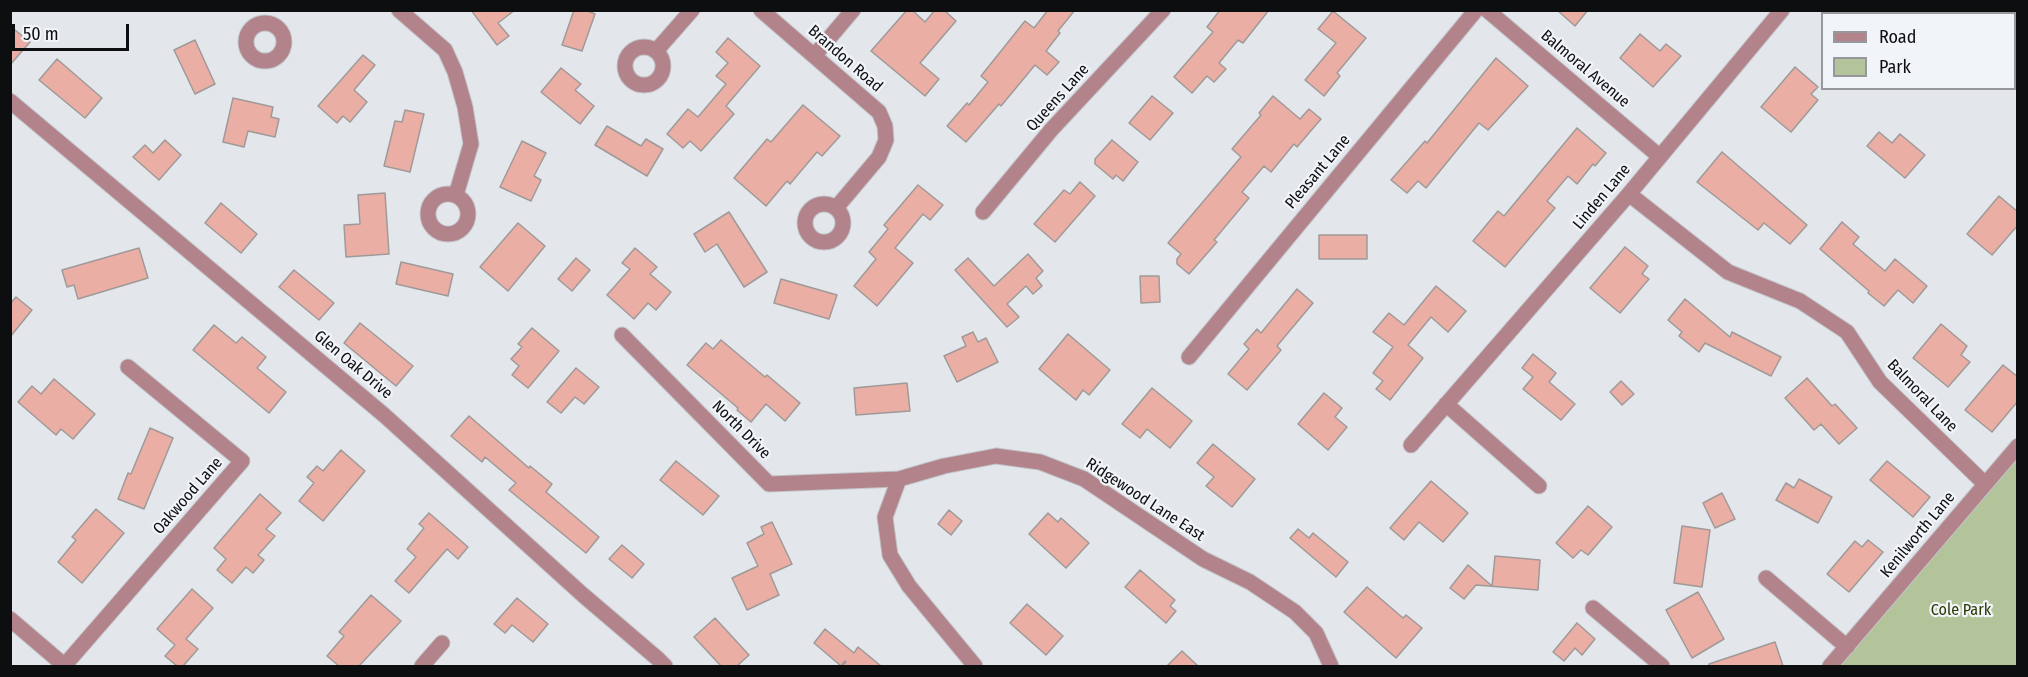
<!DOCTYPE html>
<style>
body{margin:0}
#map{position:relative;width:2028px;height:677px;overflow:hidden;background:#e3e7eb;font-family:"Fira Sans Condensed",sans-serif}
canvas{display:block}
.frame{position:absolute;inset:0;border:12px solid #0d0e0f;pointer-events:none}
.legend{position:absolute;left:1821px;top:12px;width:195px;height:78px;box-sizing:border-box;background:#f1f4f8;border:2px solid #96989b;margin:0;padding:8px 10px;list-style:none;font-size:18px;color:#0d0e0f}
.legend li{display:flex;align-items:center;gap:12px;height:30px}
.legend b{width:30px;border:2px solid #96989b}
.scale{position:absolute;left:12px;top:24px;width:117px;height:27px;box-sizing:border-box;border:3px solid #0d0e0f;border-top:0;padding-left:8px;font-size:18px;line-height:21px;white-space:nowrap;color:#0d0e0f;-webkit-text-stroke:4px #f1f4f8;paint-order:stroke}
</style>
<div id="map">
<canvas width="2028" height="677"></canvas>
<div class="frame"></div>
<ul class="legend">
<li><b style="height:8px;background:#b3838b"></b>Road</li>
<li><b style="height:16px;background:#b3c39a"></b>Park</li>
</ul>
<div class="scale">50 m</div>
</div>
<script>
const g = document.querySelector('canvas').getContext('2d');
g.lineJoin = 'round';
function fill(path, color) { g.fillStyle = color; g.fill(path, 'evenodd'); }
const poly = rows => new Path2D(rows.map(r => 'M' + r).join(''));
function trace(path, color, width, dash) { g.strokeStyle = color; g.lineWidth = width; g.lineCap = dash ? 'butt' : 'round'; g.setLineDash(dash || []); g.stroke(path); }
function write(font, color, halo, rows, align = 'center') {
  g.font = font + ' "Fira Sans Condensed",sans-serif'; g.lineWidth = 4.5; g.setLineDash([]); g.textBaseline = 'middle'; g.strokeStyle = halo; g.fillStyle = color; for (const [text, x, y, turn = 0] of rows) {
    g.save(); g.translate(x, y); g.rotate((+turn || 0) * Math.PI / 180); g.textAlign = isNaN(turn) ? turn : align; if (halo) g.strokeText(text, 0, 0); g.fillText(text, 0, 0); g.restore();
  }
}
fill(poly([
 [2017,459,2017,666,1839,666]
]), '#b3c39a');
const building = poly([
 [471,10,515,10,498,23,509,36,497,45,471,10],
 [574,10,585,10,595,14,582,51,562,45,574,10],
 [907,10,912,10,925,22,935,10,944,10,956,21,920,63,939,79,925,96,871,51,907,10],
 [1048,10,1075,10,1058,31,1060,33,1046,51,1059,62,1047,75,1035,65,1001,106,999,104,966,142,947,126,967,103,969,105,988,82,981,76,1025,21,1034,28,1048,10],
 [1220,10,1269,10,1243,43,1238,40,1219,63,1226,69,1214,82,1207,76,1192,93,1174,77,1213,32,1207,27,1220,10],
 [1557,10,1588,10,1575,26,1557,10],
 [1333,11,1366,38,1337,73,1340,76,1324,96,1305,80,1336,43,1318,29,1333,11],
 [10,26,30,42,10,65,10,26],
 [1640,34,1660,51,1666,44,1681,56,1653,87,1620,58,1640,34],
 [728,38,760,66,726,106,734,114,701,151,690,141,683,148,667,134,688,109,698,117,726,84,716,76,728,63,716,52,728,38],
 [195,40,215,84,195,94,174,50,195,40],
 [363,55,375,65,354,90,367,102,350,122,343,116,337,123,318,106,363,55],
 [1496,58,1528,86,1488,130,1479,123,1426,188,1418,181,1407,193,1391,180,1425,141,1427,143,1496,58],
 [57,59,102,98,85,118,39,80,57,59],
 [1795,67,1818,87,1811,94,1818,100,1791,132,1761,107,1795,67],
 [561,68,581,84,575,90,594,106,580,124,541,92,561,68],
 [1152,96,1173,113,1150,140,1129,123,1152,96],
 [1273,96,1300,119,1309,109,1321,119,1297,147,1294,144,1271,172,1264,166,1242,192,1249,198,1214,240,1217,242,1189,274,1177,264,1177,259,1181,254,1168,243,1241,157,1232,149,1261,115,1259,113,1273,96],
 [233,98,273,107,271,117,279,119,275,137,248,131,244,147,223,142,233,98],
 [803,105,840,136,822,156,817,152,790,184,787,181,766,206,734,178,767,139,771,142,803,105],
 [405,110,424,114,410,172,384,166,395,121,402,122,405,110],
 [607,126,641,146,646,139,663,149,647,176,595,145,607,126],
 [1577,128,1606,153,1595,166,1593,164,1577,184,1568,176,1547,201,1555,208,1505,267,1473,241,1498,211,1504,216,1577,128],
 [1879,132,1892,143,1900,134,1925,155,1905,178,1867,146,1879,132],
 [165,140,181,155,159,180,133,157,145,145,153,153,165,140],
 [1112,140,1138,162,1123,181,1116,175,1113,179,1095,164,1095,159,1112,140],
 [522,141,546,153,534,176,541,180,531,201,500,187,522,141],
 [1722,152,1807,225,1790,244,1764,223,1758,230,1697,182,1722,152],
 [1080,182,1095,196,1055,242,1034,224,1064,190,1070,194,1080,182],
 [918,185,943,205,930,220,923,214,895,248,913,263,877,306,854,286,876,259,869,252,888,229,884,225,918,185],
 [385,193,389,254,346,257,344,225,360,224,358,195,385,193],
 [1999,196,2018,212,2018,225,1992,255,1967,234,1999,196],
 [221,203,257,234,241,253,205,223,221,203],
 [729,212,767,272,744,287,717,244,705,252,694,234,729,212],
 [1842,222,1859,237,1853,244,1885,271,1895,259,1927,286,1913,303,1898,290,1884,306,1868,293,1869,291,1820,249,1842,222],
 [518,223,545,246,508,291,480,267,518,223],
 [1319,235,1367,235,1367,259,1319,259,1319,235],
 [1625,247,1648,266,1642,274,1649,279,1620,313,1590,288,1625,247],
 [139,248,148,278,78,299,74,285,67,287,62,270,139,248],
 [635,248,657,267,650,274,671,292,656,310,648,303,634,319,607,295,630,269,622,263,635,248],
 [1028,254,1043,271,1036,278,1042,286,1033,294,1026,286,1007,304,1019,317,1007,327,955,270,968,258,994,286,1028,254],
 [576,258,590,270,572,291,558,279,576,258],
 [401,262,453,274,448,296,396,284,401,262],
 [294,270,334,303,319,320,279,287,294,270],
 [1140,276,1159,276,1160,302,1141,303,1140,276],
 [781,279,837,295,829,319,774,303,781,279],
 [1436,286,1466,311,1448,332,1431,317,1408,345,1423,358,1390,400,1376,389,1383,381,1373,373,1393,347,1373,332,1389,313,1404,325,1436,286],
 [1297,289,1313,303,1277,346,1281,350,1247,390,1228,374,1249,349,1244,344,1257,329,1261,333,1297,289],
 [16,297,32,310,10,337,10,304,16,297],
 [1685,299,1730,337,1732,332,1781,357,1771,376,1705,343,1699,352,1679,336,1682,332,1668,320,1685,299],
 [360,323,413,366,396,386,344,343,360,323],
 [1941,324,1967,346,1961,355,1970,362,1948,387,1913,358,1941,324],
 [214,325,236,343,242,337,266,357,257,368,286,392,269,413,193,350,214,325],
 [532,328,559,351,528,388,512,375,519,366,511,359,522,347,518,344,532,328],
 [973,332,978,342,986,338,998,362,957,382,944,356,966,346,962,337,973,332],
 [1068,334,1110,370,1089,395,1083,390,1076,400,1039,369,1068,334],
 [721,340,765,377,767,375,800,403,785,421,766,404,751,422,737,410,738,408,687,365,706,343,713,349,721,340],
 [1533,354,1556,373,1549,382,1575,404,1561,420,1523,389,1533,377,1522,368,1533,354],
 [2003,365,2018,377,2018,401,1992,432,1965,410,2003,365],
 [576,368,599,387,584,404,575,397,561,413,547,402,576,368],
 [1807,378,1832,406,1835,404,1857,428,1839,444,1821,424,1814,430,1785,398,1807,378],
 [54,379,95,414,73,439,61,429,56,435,18,402,32,386,41,394,54,379],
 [1621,381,1634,394,1622,405,1610,392,1621,381],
 [907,383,910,411,856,415,854,388,907,383],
 [1152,388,1192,421,1170,448,1147,429,1140,438,1122,424,1152,388],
 [1324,393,1342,408,1335,417,1347,427,1328,450,1298,424,1324,393],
 [469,416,529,468,530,466,552,484,546,492,599,537,586,553,509,490,516,483,485,457,482,462,451,436,469,416],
 [150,428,173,438,144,509,118,499,128,473,131,474,150,428],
 [1213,444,1255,479,1232,507,1206,486,1214,477,1197,463,1213,444],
 [341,450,365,471,323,521,299,501,314,483,307,477,317,466,323,471,341,450],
 [676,461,719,496,703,515,660,480,676,461],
 [1887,461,1930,497,1913,517,1870,480,1887,461],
 [1799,479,1832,497,1818,523,1776,500,1786,483,1794,488,1799,479],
 [1431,481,1468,513,1443,542,1419,522,1404,540,1390,528,1431,481],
 [1722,493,1735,519,1715,528,1703,503,1722,493],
 [260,494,281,513,266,529,275,536,258,555,264,560,253,573,246,567,232,583,217,570,226,559,214,548,260,494],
 [1588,506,1612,527,1588,555,1581,550,1573,558,1556,543,1588,506],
 [96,509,124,533,82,583,58,562,76,540,72,537,96,509],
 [949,510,962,521,951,535,938,524,949,510],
 [429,513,468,547,458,559,447,549,409,593,395,581,416,557,407,549,424,528,419,524,429,513],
 [1048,513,1058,522,1061,518,1089,543,1066,568,1029,534,1048,513],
 [772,522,792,564,770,574,779,595,747,610,732,578,758,566,747,543,764,534,761,527,772,522],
 [1682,526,1710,530,1702,587,1674,583,1682,526],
 [1298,529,1309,538,1313,533,1348,562,1336,577,1290,538,1298,529],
 [1868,540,1883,552,1849,592,1827,574,1855,541,1862,547,1868,540],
 [622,545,644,564,632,578,609,559,622,545],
 [1495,556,1540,560,1538,590,1476,585,1464,599,1450,588,1468,565,1492,586,1495,556],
 [1140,570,1175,600,1170,606,1176,611,1166,623,1125,587,1140,570],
 [1367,587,1403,618,1406,615,1422,628,1396,658,1344,612,1367,587],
 [192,589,213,608,186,639,198,649,183,666,177,666,165,656,175,645,157,629,192,589],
 [1698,592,1724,639,1692,658,1666,610,1698,592],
 [371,595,401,621,359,666,339,666,327,656,344,636,339,632,371,595],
 [517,598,548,624,533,642,512,625,505,633,494,624,517,598],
 [1027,604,1063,636,1046,655,1010,623,1027,604],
 [715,618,749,655,737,666,721,666,694,637,715,618],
 [1577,623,1595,639,1582,655,1575,648,1564,661,1553,652,1577,623],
 [825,629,854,653,858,647,881,666,842,666,846,662,845,661,841,666,814,643,825,629],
 [1775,642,1783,666,1709,666,1709,664,1775,642],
 [1182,651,1198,666,1167,666,1182,651]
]);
fill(building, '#ebaea4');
trace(building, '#9f9a99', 1.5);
const minor = poly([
 [399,10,445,50,455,72,465,107,471,144,456,195],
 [761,10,879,112,885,126,886,140,879,157,836,208],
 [1487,10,1659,156],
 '246 42a19 19 0 1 1 38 0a19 19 0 1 1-38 0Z',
 '625 66a19 19 0 1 1 38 0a19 19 0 1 1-38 0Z',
 [656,51,692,10],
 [814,56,853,10],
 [10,101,384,415,583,595,658,659,665,666],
 '428 214a20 20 0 1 1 40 0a20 20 0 1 1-40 0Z',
 [1629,194,1728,272,1800,301,1847,332,1880,382,1985,484],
 '805 223a19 19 0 1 1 38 0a19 19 0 1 1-38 0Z',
 [983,212,1051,130,1163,10],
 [622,335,769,484,899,479,944,466,996,456,1040,462,1084,479,1203,559,1250,582,1295,612,1316,633,1331,666],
 [1189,357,1476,10],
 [1446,404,1539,486],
 [1411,445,1629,194,1782,10],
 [899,479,885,517,890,555,909,586,975,666],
 [1766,578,1847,647],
 [1593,608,1662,666],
 [10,619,65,666],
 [64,666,242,461,128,367],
 [422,666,442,643],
 [1830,666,2018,446]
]);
trace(minor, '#c1c4c8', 17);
trace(minor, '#b3838b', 15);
write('16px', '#0d0e0f', '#f1f4f8', [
 ["Brandon Road",845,59,41],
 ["Balmoral Avenue",1585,69,40],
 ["Queens Lane",1058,98,-48],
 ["Pleasant Lane",1318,172,-50],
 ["Linden Lane",1602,197,-50],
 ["Glen Oak Drive",353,365,40],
 ["Balmoral Lane",1922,396,46],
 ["North Drive",741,430,45],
 ["Oakwood Lane",188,496,-49],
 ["Ridgewood Lane East",1145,500,33],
 ["Kenilworth Lane",1918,535,-50]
]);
write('16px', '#2b3b00', '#f1f4f8', [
 ["Cole Park",1961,611]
]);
</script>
